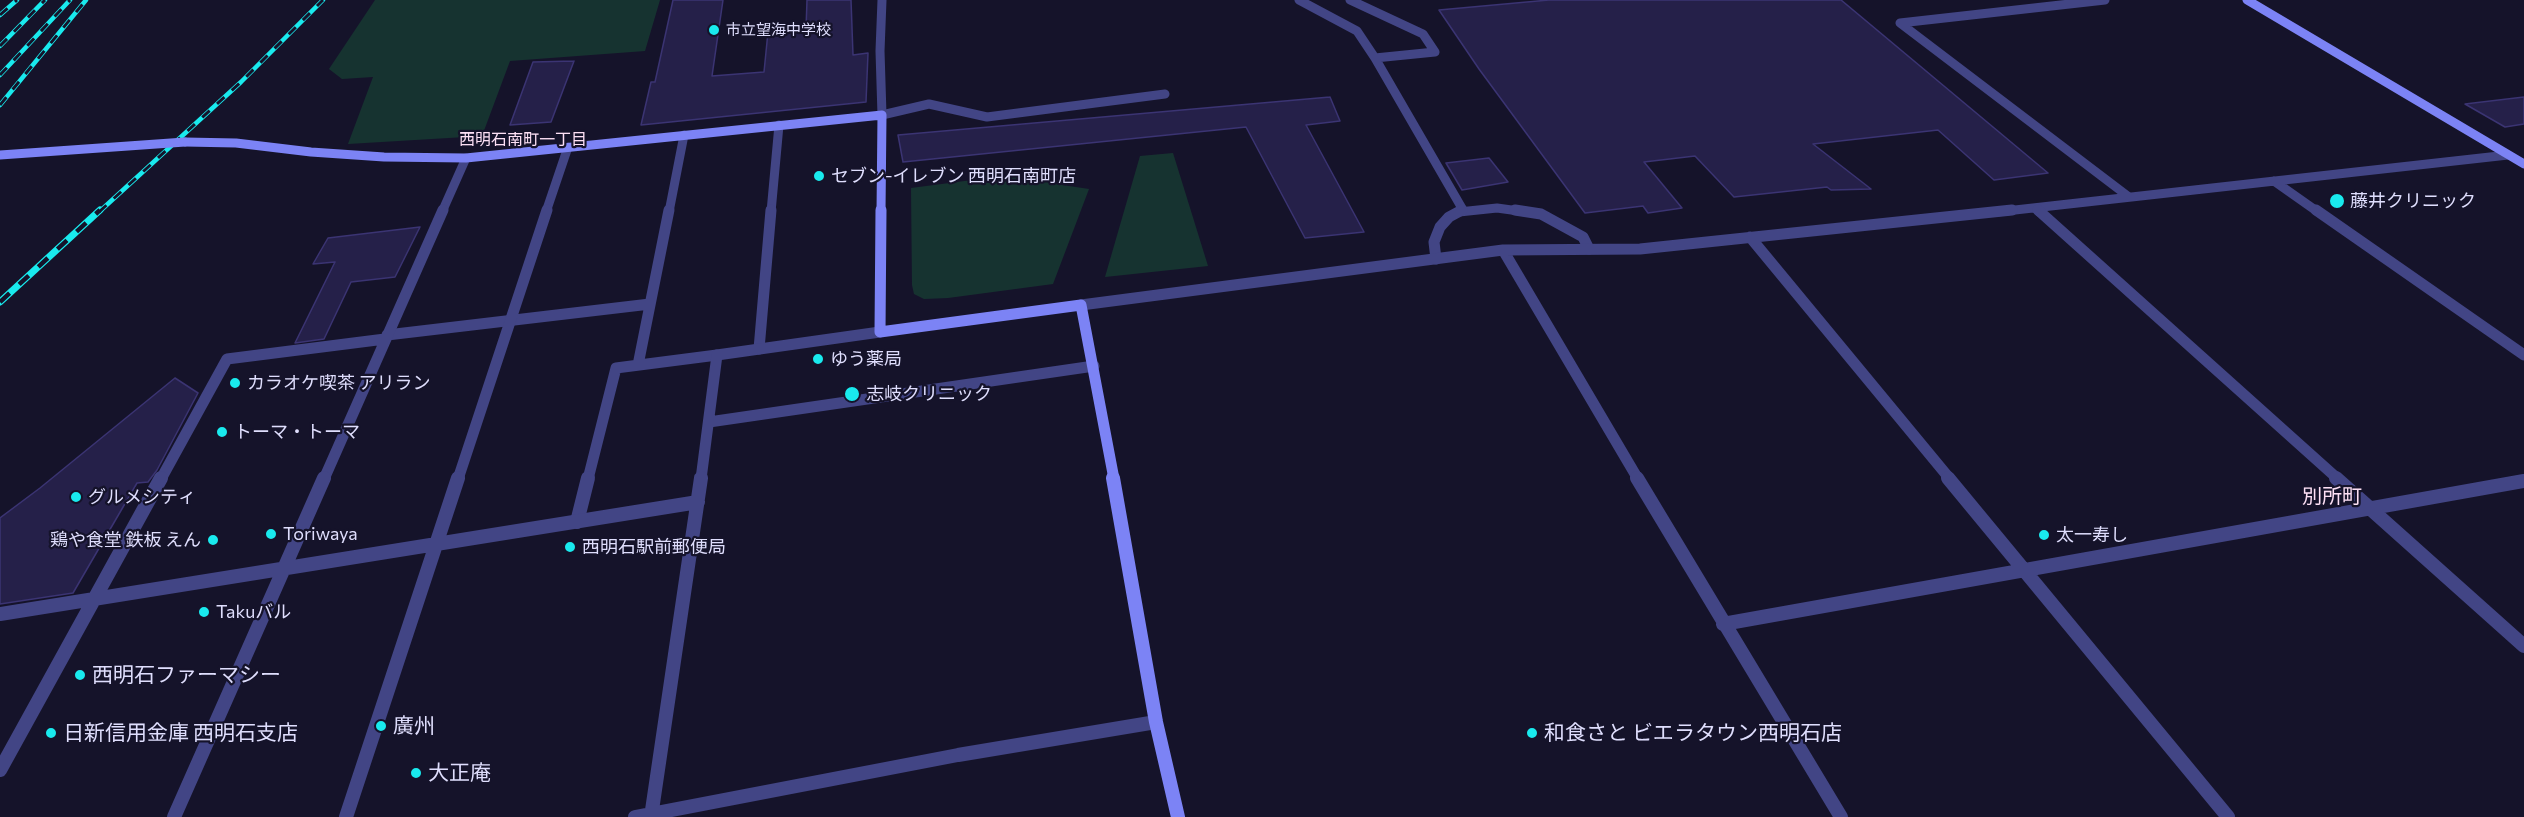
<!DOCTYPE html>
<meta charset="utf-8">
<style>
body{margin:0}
canvas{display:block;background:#15132a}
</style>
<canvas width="2524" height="817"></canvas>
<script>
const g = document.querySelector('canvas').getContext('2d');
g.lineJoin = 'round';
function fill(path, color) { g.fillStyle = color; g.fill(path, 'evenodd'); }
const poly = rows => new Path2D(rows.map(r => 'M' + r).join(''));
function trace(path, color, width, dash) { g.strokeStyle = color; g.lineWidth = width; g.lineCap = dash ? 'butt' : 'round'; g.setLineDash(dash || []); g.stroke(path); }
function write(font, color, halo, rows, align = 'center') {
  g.font = font + ' Commissioner,"Noto Sans JP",sans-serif'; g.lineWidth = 4.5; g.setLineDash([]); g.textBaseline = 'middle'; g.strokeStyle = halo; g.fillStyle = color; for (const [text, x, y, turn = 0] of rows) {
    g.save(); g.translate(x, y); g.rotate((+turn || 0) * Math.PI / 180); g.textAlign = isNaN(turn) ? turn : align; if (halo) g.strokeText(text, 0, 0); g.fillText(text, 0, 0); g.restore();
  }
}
fill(poly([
 [375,0,660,0,645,51,510,61,482,136,348,144,373,77,342,79,329,69],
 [1173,153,1208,266,1105,277,1140,156],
 [1034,172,1039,177,1049,183,1089,189,1053,284,948,298,924,299,914,294,912,285,911,188]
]), '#163330');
const building = poly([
 [673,0,723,0,712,76,764,72,768,32,806,30,807,0,851,0,853,55,868,53,866,102,641,125,651,82,655,82,673,0],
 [1549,0,1841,0,2048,173,1994,180,1938,130,1813,144,1871,189,1831,190,1827,187,1734,197,1695,156,1644,162,1682,208,1648,213,1643,206,1585,213,1479,69,1439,10,1549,0],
 [574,61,551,122,510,125,533,62,574,61],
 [1330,97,1340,121,1306,125,1364,232,1305,238,1246,127,903,162,898,135,1330,97],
 [2524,97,2524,124,2505,127,2465,104,2524,97],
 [1489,158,1508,182,1462,190,1446,163,1489,158],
 [420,227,395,277,351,282,324,339,295,343,335,262,313,264,328,238,420,227],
 [175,378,198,393,157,470,148,482,137,483,73,593,0,604,0,518,40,488,175,378]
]);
fill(building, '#252049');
trace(building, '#3b3473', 1.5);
trace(poly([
 [882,0,880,51,882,115,929,104,987,117,1165,94],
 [1299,0,1357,31,1375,58],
 [1350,0,1423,34,1435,52,1375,58,1463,210],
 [669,212,684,135],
 [771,212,779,125],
 [1459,212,1497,208,1526,212]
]), '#424585', 9);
trace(poly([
 [1515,210,1541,214,1583,237,1589,249],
 [1436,259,1434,242,1440,227,1449,217,1462,210],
 [387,335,650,304],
 [759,349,771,210],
 [638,365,669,210],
 [588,479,616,368,717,355]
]), '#424585', 11);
trace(poly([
 [577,522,588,478]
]), '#424585', 14);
trace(poly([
 [2105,0,1900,23,2129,197],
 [2274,181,2318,212],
 [2035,208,2039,212],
 [442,212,466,158],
 [546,212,568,147],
 [1997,212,2508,155]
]), '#424585', 9);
trace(poly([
 [2038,210,2338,479],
 [2316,210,2524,355],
 [1750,237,1950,479],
 [1503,250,1638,479],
 [1081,305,1503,250,1640,249,2012,210],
 [709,422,1094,366],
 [161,479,227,359,385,339],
 [324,479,443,210],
 [458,479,547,210],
 [701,479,717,355,880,332]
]), '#424585', 11);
trace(poly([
 [1637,478,1841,817],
 [1948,478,2228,817],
 [2336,478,2524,646],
 [0,614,698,502],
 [1723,624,2524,481],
 [0,770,161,478],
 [174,817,324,478],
 [346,817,458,478],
 [635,817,958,755,1156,722],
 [651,817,701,478]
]), '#424585', 14);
trace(poly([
 [2247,0,2524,164],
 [185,142,236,143,311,152,384,157,466,158,882,115,881,212]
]), '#7c83f5', 9);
trace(poly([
 [881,210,880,332,1081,305,1114,479]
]), '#7c83f5', 11);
trace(poly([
 [1113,478,1156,722,1178,817]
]), '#7c83f5', 14);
const railFar1 = poly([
 [0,15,17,0],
 [0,46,45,0],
 [0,75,70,0],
 [0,105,86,0],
 [99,212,241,82,323,0]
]);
const rail = poly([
 [0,302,100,210]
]);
trace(railFar1, '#19eaee', 4.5);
trace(rail, '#19eaee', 7);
trace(railFar1, '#15132a', 3, [10]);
trace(rail, '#15132a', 4.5, [13]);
trace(poly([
 [0,155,185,142]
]), '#7c83f5', 9);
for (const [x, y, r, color] of [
 [714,30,6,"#19eaee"],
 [819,176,6,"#19eaee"],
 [2337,201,8,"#19eaee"],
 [818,359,6,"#19eaee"],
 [235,383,6,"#19eaee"],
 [852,394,8,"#19eaee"],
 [222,432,6,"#19eaee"],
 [76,497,6,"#19eaee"],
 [271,534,6,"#19eaee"],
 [2044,535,6,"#19eaee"],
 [213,540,6,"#19eaee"],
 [570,547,6,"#19eaee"],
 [204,612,6,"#19eaee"],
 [80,675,6,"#19eaee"],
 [381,726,6,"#19eaee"],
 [51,733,6,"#19eaee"],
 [1532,733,6,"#19eaee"],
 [416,773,6,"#19eaee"]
]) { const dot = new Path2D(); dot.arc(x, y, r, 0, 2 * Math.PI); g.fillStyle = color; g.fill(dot); trace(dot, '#15132a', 2); }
write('15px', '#dfdefd', '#15132a', [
 ["市立望海中学校",726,30]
], 'left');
write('16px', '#fde0f5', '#15132a', [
 ["西明石南町一丁目",523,140]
]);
write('18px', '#dfdefd', '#15132a', [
 ["セブン-イレブン 西明石南町店",831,176],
 ["藤井クリニック",2350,201],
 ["ゆう薬局",830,359],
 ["カラオケ喫茶 アリラン",247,383],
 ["志岐クリニック",866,394],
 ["トーマ・トーマ",234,432],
 ["グルメシティ",88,497],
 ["Toriwaya",283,534],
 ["太一寿し",2056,535],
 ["鶏や食堂 鉄板 えん",201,540,"right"],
 ["西明石駅前郵便局",582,547],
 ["Takuバル",216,612]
], 'left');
write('20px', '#fde0f5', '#15132a', [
 ["別所町",2332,496]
]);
write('21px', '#dfdefd', '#15132a', [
 ["西明石ファーマシー",92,675],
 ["廣州",393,726],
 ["日新信用金庫 西明石支店",63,733],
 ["和食さと ビエラタウン西明石店",1544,733],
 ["大正庵",428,773]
], 'left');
</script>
